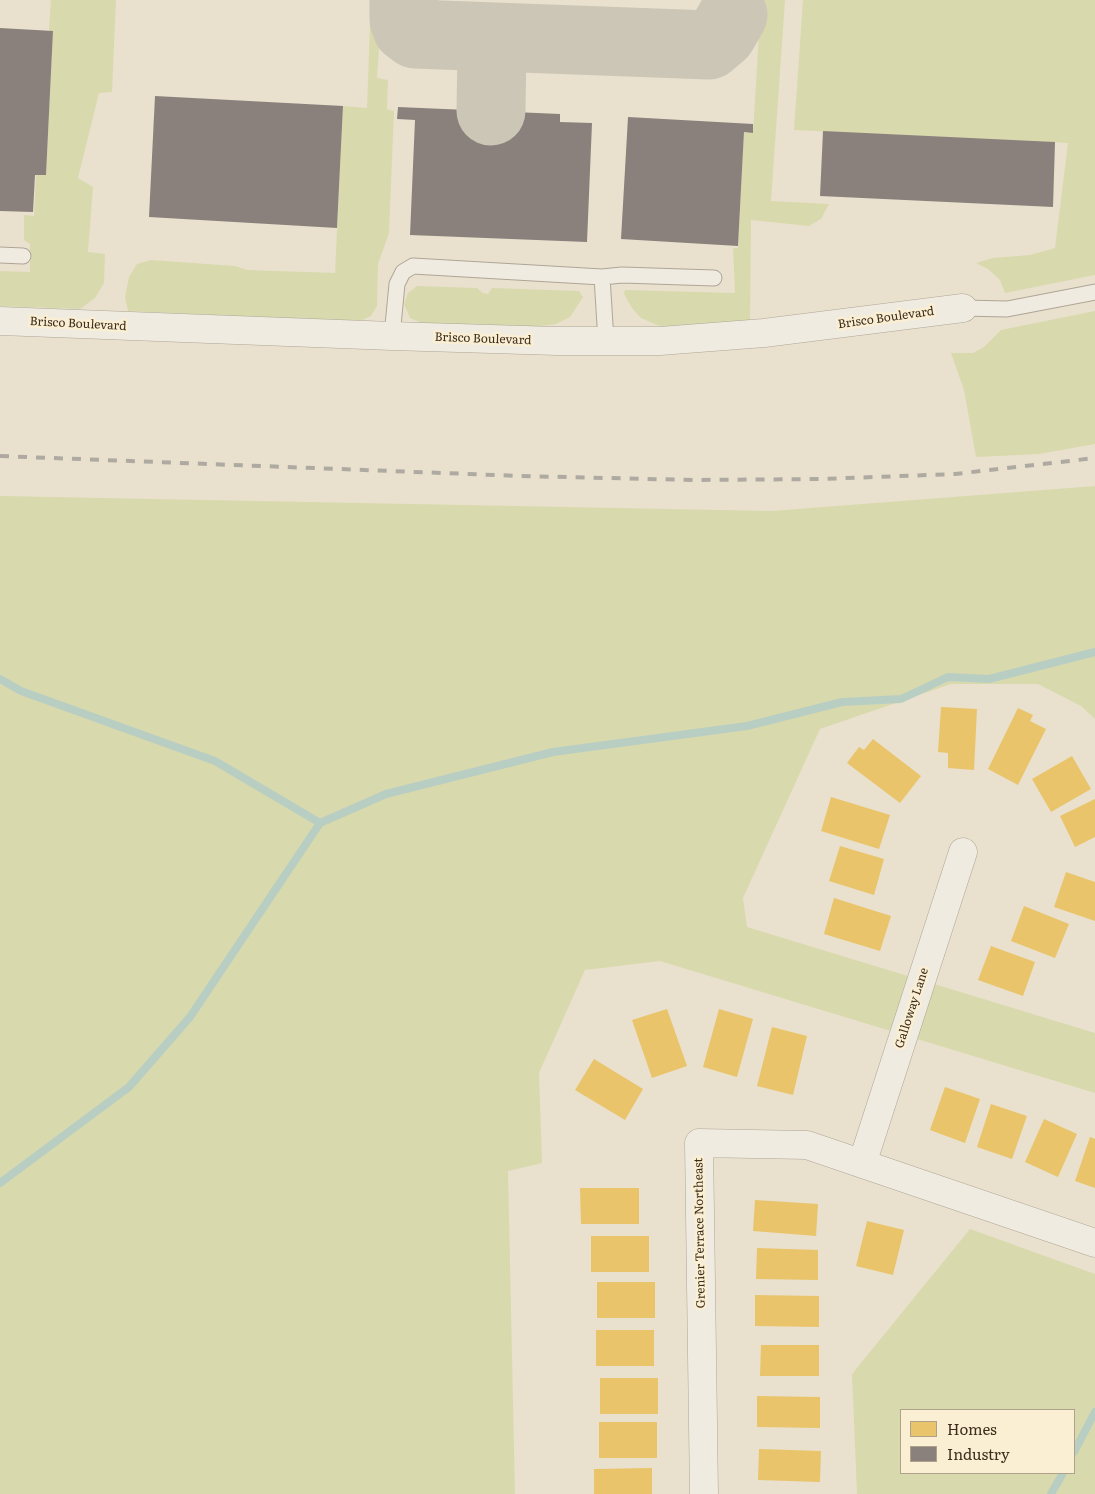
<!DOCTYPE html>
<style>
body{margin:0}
#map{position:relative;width:1095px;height:1494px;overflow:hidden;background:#e9e1cd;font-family:Literata,serif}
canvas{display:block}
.legend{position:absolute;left:900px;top:1409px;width:175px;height:65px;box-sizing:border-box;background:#faefd3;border:1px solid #afa18a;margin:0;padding:6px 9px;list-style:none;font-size:15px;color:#3e2d1d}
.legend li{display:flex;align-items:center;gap:10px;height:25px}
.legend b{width:25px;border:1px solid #afa18a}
</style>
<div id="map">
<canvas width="1095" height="1494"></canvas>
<ul class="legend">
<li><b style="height:14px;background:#e9c46a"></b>Homes</li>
<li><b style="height:14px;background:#8a817c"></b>Industry</li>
</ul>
</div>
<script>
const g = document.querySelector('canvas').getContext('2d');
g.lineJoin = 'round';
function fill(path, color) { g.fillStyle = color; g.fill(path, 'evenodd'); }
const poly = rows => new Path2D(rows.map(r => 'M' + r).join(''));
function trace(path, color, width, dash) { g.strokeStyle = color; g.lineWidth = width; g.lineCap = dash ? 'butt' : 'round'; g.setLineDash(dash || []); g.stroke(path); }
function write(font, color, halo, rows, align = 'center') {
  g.font = font + ' Literata,serif'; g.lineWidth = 5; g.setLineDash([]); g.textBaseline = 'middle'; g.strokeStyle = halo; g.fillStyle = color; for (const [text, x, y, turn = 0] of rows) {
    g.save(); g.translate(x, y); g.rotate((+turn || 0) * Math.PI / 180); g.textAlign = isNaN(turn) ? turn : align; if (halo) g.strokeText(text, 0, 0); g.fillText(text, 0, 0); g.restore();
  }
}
fill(poly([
 [51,0,116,0,112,92,99,93,78,178,93,187,88,252,105,254,104,283,95,298,80,309,0,306,0,271,30,272,30,244,24,240,24,215,34,216,36,175,46,175,53,31,49,31],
 [761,0,785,0,771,201,829,204,821,219,809,226,751,220,750,323,674,329,657,325,641,318,632,308,624,294,625,290,735,293,733,248,738,248,744,132,753,133],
 [803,0,1095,0,1095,275,1005,293,1000,280,988,269,976,263,993,258,1030,255,1055,248,1068,143,794,130],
 [375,20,381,20,377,78,388,80,387,109,394,111,389,233,378,264,377,306,371,316,358,322,128,311,125,297,129,277,137,264,151,260,235,266,247,270,335,273,343,106,367,108,370,25],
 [417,286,477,288,483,293,488,294,492,288,579,291,583,297,570,317,556,324,542,326,540,329,420,325,420,322,410,318,404,304,408,293],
 [1095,311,1095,444,1039,454,976,457,964,390,951,353,973,353,984,347,1001,330],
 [1095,486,1095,719,1081,706,1038,684,951,684,820,729,743,898,747,927,1095,1033,1095,1093,660,961,585,970,539,1073,542,1163,508,1171,515,1494,0,1494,0,496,772,511],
 [970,1229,1095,1274,1095,1494,857,1494,852,1374],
 [901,1410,1074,1410,1074,1473,901,1473]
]), '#d9d9ae');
fill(poly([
 [941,707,977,709,974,770,948,768,948,753,938,752],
 [1018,708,1033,715,1030,721,1046,729,1018,785,988,769],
 [873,739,921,776,900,803,847,763,859,747,864,750],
 [1072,756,1091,789,1051,812,1032,779],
 [831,797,890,815,879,849,821,831],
 [1095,799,1095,837,1075,847,1060,816],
 [840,846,884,859,874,895,829,881],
 [1066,872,1095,882,1095,921,1054,907],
 [834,898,891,916,880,951,824,934],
 [1024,906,1069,924,1055,958,1011,941],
 [991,946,1035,962,1023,996,978,980],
 [667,1009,687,1066,652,1078,632,1020],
 [719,1009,753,1019,737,1077,703,1067],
 [772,1027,807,1036,793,1095,757,1086],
 [594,1059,643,1089,625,1120,575,1090],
 [945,1087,980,1099,965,1143,930,1130],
 [991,1104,1027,1116,1012,1159,977,1147],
 [1044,1119,1077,1134,1058,1177,1025,1162],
 [1090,1137,1095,1139,1095,1188,1075,1181],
 [580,1188,639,1188,639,1224,581,1224],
 [755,1200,818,1204,816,1236,753,1231],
 [867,1221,904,1230,893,1275,856,1266],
 [591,1236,649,1236,649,1272,591,1272],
 [757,1248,818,1250,818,1280,756,1279],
 [597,1282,655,1282,655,1318,597,1318],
 [755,1295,819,1296,819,1327,755,1326],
 [596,1330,654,1330,654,1366,596,1366],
 [761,1345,819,1345,819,1376,760,1376],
 [600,1378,658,1378,658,1414,600,1414],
 [757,1396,820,1397,820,1428,757,1427],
 [599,1422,657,1422,657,1458,599,1458],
 [759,1449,821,1451,820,1482,758,1480],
 [652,1468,652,1494,594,1494,594,1469]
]), '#e9c46a');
fill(poly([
 [0,28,53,31,46,175,35,175,33,212,0,211],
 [155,96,343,106,337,228,149,217],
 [398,107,560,114,560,122,592,123,587,242,410,235,415,120,397,119],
 [628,117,753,124,753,133,744,132,738,246,621,239],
 [823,131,1055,142,1053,207,820,196]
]), '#8a817c');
trace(poly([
 [0,679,21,691,215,761,320,823],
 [0,1183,129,1087,190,1017,320,823,386,794,553,752,747,726,842,702,901,699,948,677,989,679,1095,652],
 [1074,1452,1095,1412],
 [1051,1494,1063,1473]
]), '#b9cec2', 8);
trace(poly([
 [404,0,404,20,407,28,415,34,709,45,722,34,733,15],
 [480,37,485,39,492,48,491,111]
]), '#ccc6b7', 69);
const service = poly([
 [0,255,23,256],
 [602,277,606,341],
 [963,308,1007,309,1095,292],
 [392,336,397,284,403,272,413,266,602,277,622,275,714,278]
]);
const minor = poly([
 [0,321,392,336,557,341,660,341,764,333,963,308],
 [862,1164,963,852],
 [704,1494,699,1143,807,1145,1095,1243]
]);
trace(service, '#aea596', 17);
trace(minor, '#aea596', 29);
trace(service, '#f0ebe0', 15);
trace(minor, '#f0ebe0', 28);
trace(poly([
 [0,456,521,476,694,480,822,479,955,474,1095,458]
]), '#afaaa1', 4, [9, 9]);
write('12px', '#3e2d1d', '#faefd3', [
 ["Brisco Boulevard",886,318,-8],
 ["Brisco Boulevard",78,324,3],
 ["Brisco Boulevard",483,339,2],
 ["Galloway Lane",912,1008,-72],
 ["Grenier Terrace Northeast",700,1233,-91]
]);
</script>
